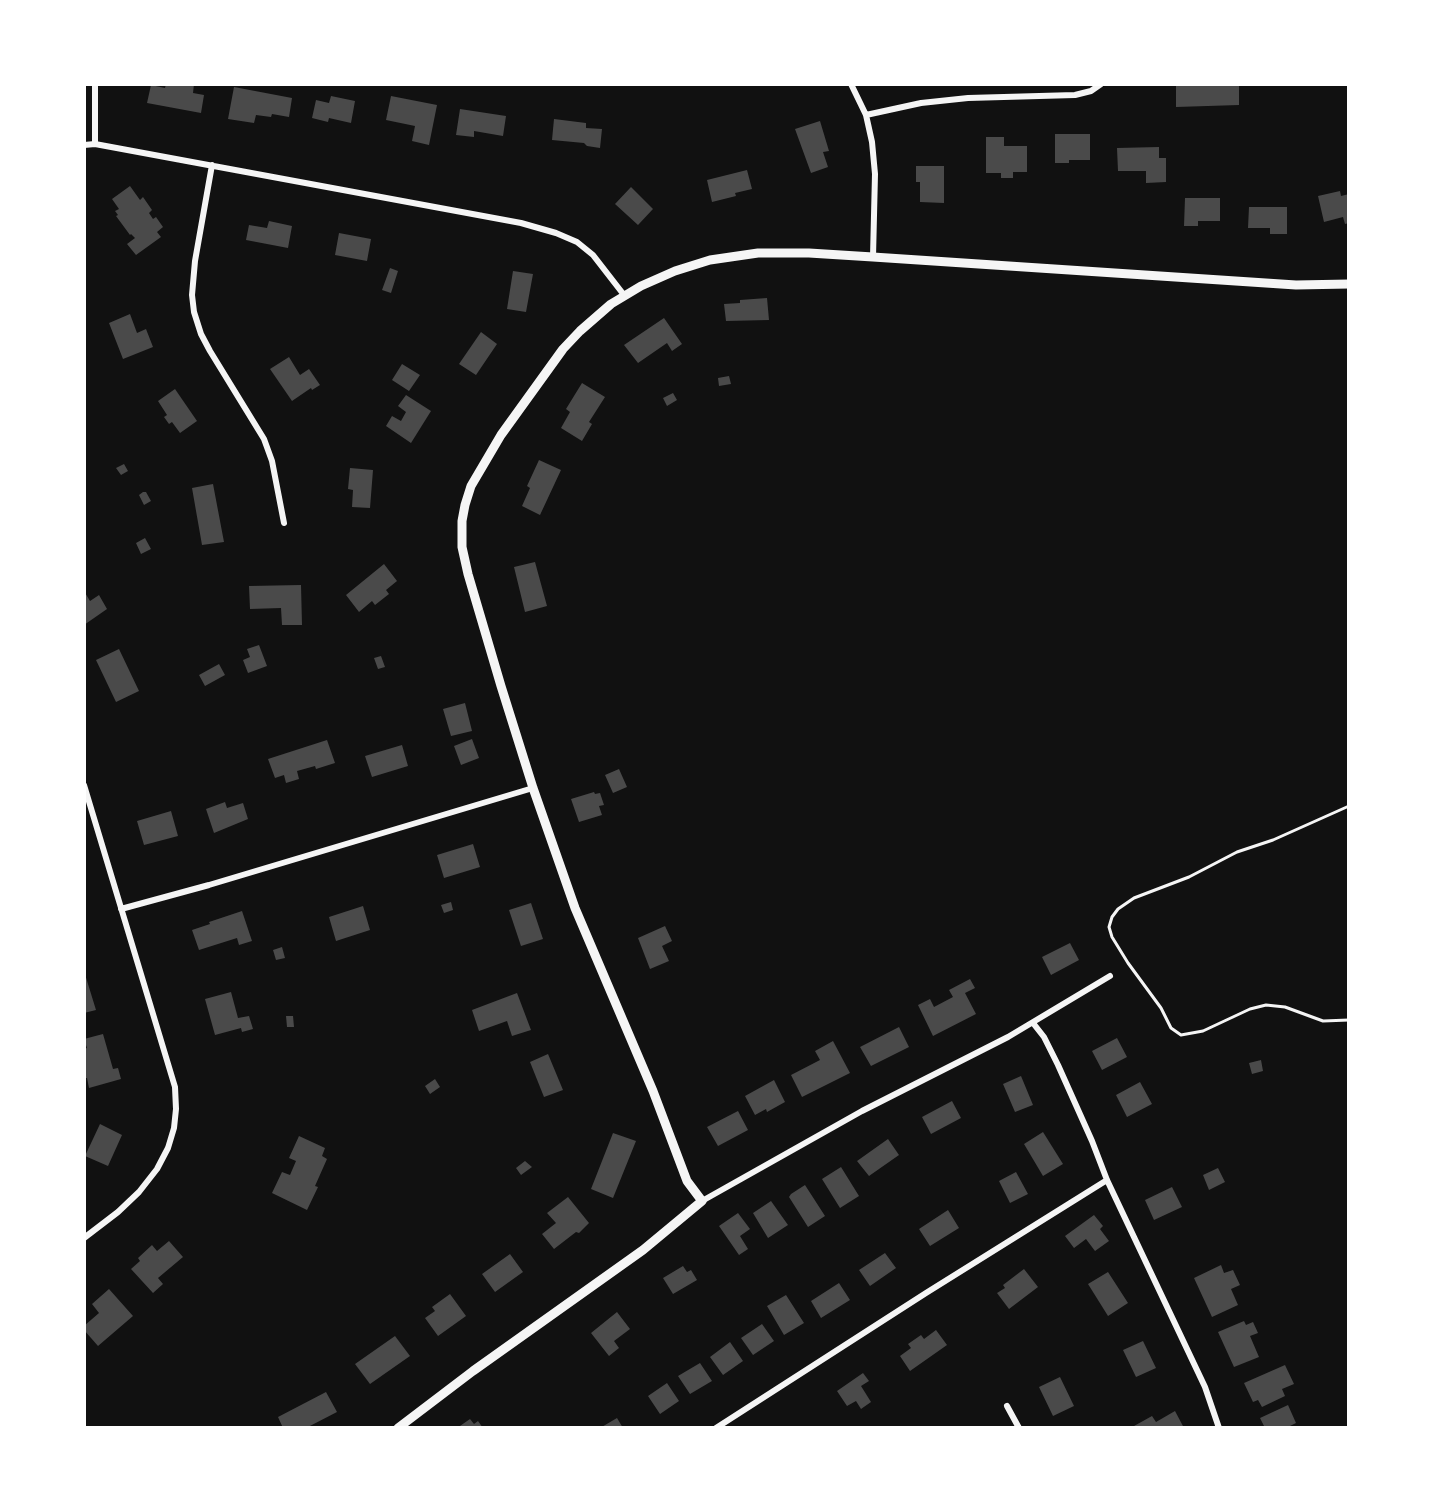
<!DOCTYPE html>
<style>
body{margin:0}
#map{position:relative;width:1433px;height:1512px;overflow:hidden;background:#111;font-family:Barlow,sans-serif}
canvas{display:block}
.frame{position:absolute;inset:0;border:86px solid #fff;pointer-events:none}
</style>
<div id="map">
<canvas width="1433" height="1512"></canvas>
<div class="frame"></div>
</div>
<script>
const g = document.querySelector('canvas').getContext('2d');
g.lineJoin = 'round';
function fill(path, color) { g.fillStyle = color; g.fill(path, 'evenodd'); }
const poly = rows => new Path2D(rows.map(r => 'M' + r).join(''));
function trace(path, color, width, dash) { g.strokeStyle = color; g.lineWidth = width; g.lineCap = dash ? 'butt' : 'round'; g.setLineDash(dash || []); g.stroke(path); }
fill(poly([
 [166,84,194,84,193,93,204,95,201,113,147,103,151,85,165,88],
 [1176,84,1239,85,1239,105,1176,107],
 [234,87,292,98,289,117,272,114,271,117,256,115,254,123,228,119],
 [331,96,355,101,351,123,329,118,328,122,312,118,316,100,329,103],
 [391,96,437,105,429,145,412,141,415,126,386,120],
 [460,109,506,116,503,136,474,131,474,137,456,135],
 [554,119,586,123,586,128,602,129,600,148,587,146,584,143,552,140],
 [820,121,829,151,823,152,828,167,811,173,795,129],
 [1055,134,1090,134,1090,160,1069,160,1069,163,1055,163],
 [986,137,1004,137,1004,146,1027,146,1027,172,1013,172,1013,178,1001,178,1001,173,986,173],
 [1159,147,1159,158,1166,158,1166,182,1146,183,1146,171,1118,171,1117,148],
 [916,166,944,166,944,203,920,202,920,182,916,182],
 [747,170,752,189,735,193,736,196,712,202,707,180],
 [130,186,140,200,143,197,152,210,149,213,153,219,156,217,163,227,157,232,161,237,136,255,127,244,135,238,131,234,130,235,116,216,118,215,115,211,119,209,112,199],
 [631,187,653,209,638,225,615,204],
 [1340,191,1341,196,1349,194,1349,223,1345,224,1343,217,1324,222,1318,196],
 [1185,198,1220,198,1220,221,1198,221,1198,226,1184,226],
 [1249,207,1287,207,1287,234,1270,234,1270,228,1248,228],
 [269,221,292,226,288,248,246,240,249,225,267,228],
 [339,233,371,239,367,261,335,255],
 [390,268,398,271,391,293,382,290],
 [513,271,533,274,526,312,507,309],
 [767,298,769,320,726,321,724,304,740,303,740,300],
 [130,314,137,333,146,329,153,347,123,359,109,323],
 [664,318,682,344,672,351,667,343,638,363,624,345],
 [481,332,497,344,476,375,459,364],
 [289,357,300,375,309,369,320,385,312,390,311,388,292,401,270,369],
 [402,364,420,375,409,391,392,380],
 [729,376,731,384,719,386,718,378],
 [582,383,605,397,589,422,592,424,582,441,561,428,570,412,566,409],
 [175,389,197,421,180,433,172,422,169,424,164,417,167,415,158,401],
 [673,393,677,400,667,406,663,398],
 [406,395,431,411,411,443,386,426,392,416,401,421,406,412,398,406],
 [539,460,561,470,540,515,522,506,530,488,527,486],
 [124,464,128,471,121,475,116,468],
 [350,468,373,470,370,508,352,507,353,490,348,489],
 [213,484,224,542,202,545,192,488],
 [143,492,146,492,151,501,144,505,139,495],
 [145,538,151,549,141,554,136,543],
 [535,562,547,606,525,612,514,567],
 [384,564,397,581,386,590,389,594,375,605,372,601,359,612,346,595],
 [301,585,302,625,282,625,281,608,250,609,249,586],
 [84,591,90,601,99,595,107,609,84,625],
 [259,645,267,666,248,673,243,660,250,657,247,649],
 [119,649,139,691,116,702,96,660],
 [381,656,385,667,378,669,374,658],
 [219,664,225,675,205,686,199,675],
 [465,703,472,731,451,736,443,709],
 [472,739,479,758,461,765,454,746],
 [327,740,335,763,316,769,315,766,297,771,299,779,286,783,284,775,275,778,268,759],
 [402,745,408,766,372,777,365,756],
 [619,769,627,787,613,793,605,775],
 [594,792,595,794,600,793,604,805,599,806,602,815,579,822,571,799],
 [225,802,227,808,243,803,248,819,214,833,206,809],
 [171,811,178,836,144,845,137,821],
 [473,844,480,867,444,878,437,855],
 [451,902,453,910,444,913,441,905],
 [531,903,543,939,521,946,509,910],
 [363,906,370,930,336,941,329,917],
 [242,911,252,941,239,945,237,938,199,950,192,930,210,924,209,922],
 [665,926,672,941,662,946,669,961,650,969,638,938],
 [1070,943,1079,960,1051,975,1042,957],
 [282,947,285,958,276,960,273,950],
 [84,971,96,1010,84,1013],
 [970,979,975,988,965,993,976,1014,933,1036,918,1005,930,999,934,1007,953,997,949,990],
 [231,992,238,1018,249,1016,253,1029,242,1032,241,1028,215,1035,205,999],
 [517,993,531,1030,512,1036,507,1021,479,1031,472,1010],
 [286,1016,293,1016,294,1027,287,1027],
 [899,1027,909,1047,871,1066,860,1047],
 [103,1034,113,1069,118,1068,121,1079,89,1088,87,1078,84,1078,84,1049,87,1048,84,1039],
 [1117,1038,1127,1057,1102,1070,1092,1051],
 [833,1041,850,1073,802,1097,791,1075,820,1060,815,1051],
 [548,1054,563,1090,544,1097,530,1062],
 [1261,1060,1263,1071,1252,1074,1249,1063],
 [1021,1076,1033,1105,1015,1112,1003,1084],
 [435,1079,440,1087,430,1094,425,1086],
 [774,1080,785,1102,767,1112,766,1109,755,1115,745,1096],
 [1140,1082,1152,1104,1127,1117,1116,1095],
 [952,1101,961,1118,931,1134,922,1117],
 [738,1111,748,1130,718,1146,707,1127],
 [100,1124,122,1135,108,1166,85,1156],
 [1043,1132,1063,1164,1043,1176,1024,1144],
 [613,1133,636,1141,613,1198,591,1189],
 [299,1136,325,1148,322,1156,327,1159,315,1186,318,1187,307,1210,272,1193,282,1172,290,1175,296,1161,289,1158],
 [888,1139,899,1155,869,1176,857,1161],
 [525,1161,532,1167,521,1175,516,1168],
 [841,1167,859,1196,840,1208,822,1179],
 [1218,1168,1225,1182,1209,1190,1203,1175],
 [1016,1172,1028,1194,1010,1203,999,1181],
 [805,1185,825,1216,808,1227,789,1197,791,1194],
 [1172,1187,1182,1207,1154,1220,1145,1200],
 [568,1197,589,1223,579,1233,576,1232,554,1249,542,1234,556,1223,547,1213],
 [771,1201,788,1225,768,1238,753,1213],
 [948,1210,959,1228,930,1246,919,1229],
 [738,1213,750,1229,740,1236,748,1249,739,1255,719,1226],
 [1094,1215,1103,1226,1100,1229,1109,1241,1095,1251,1086,1239,1074,1248,1065,1236],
 [169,1241,183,1257,158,1278,163,1284,153,1293,131,1269,140,1261,138,1258,152,1245,157,1251],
 [885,1253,896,1268,870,1286,859,1270],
 [510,1254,523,1272,495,1292,482,1274],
 [1221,1265,1224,1273,1233,1270,1240,1285,1231,1289,1238,1305,1212,1317,1194,1278],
 [683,1266,687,1272,691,1270,697,1280,673,1294,663,1278],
 [1024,1269,1038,1287,1009,1309,997,1293,1005,1288,1003,1285],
 [1108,1272,1128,1303,1108,1316,1088,1284],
 [839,1283,850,1300,821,1318,811,1301],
 [109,1289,133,1316,98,1346,84,1330,84,1326,99,1313,92,1304],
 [450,1294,466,1316,438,1336,425,1318,435,1311,432,1307],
 [786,1295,804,1323,784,1335,767,1306],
 [617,1312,630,1329,614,1341,619,1348,609,1356,591,1333],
 [1244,1321,1246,1325,1253,1322,1258,1333,1250,1336,1259,1357,1234,1367,1218,1332],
 [762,1324,774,1341,753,1355,741,1338],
 [936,1330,947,1345,910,1371,900,1356,911,1348,908,1344,921,1335,924,1339],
 [395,1336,410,1356,370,1384,355,1364],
 [1143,1341,1156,1368,1136,1377,1123,1350],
 [730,1342,743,1361,723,1375,710,1357],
 [700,1363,712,1381,690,1394,678,1376],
 [1285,1365,1294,1384,1282,1389,1285,1396,1262,1407,1258,1400,1253,1402,1244,1383],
 [863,1373,869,1381,861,1386,871,1402,861,1409,856,1401,847,1406,837,1391],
 [1060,1377,1074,1406,1053,1416,1039,1387],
 [667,1383,679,1401,660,1414,648,1396],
 [326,1392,337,1412,306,1428,283,1428,278,1417],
 [1288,1405,1296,1423,1286,1428,1265,1428,1260,1418],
 [1175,1411,1184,1428,1135,1428,1134,1426,1152,1416,1156,1422],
 [617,1418,623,1428,600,1428],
 [470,1419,474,1424,478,1421,483,1428,457,1428]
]), '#4a4a4a');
trace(poly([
 [1349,806,1273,840,1237,852,1189,877,1134,898,1118,909,1112,917,1109,927,1112,937,1128,963,1161,1008,1171,1028,1181,1035,1203,1031,1250,1009,1266,1005,1285,1007,1323,1021,1349,1020]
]), '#f5f5f5', 3);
trace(poly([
 [851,84,866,115,872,142,875,174,873,257],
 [866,115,921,103,968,98,1075,95,1091,91,1101,84],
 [95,144,95,84],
 [84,145,95,144,521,223,556,233,577,242,593,255,624,295],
 [212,165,195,261,192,295,194,312,201,334,210,351,264,439,272,461,284,523],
 [84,785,175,1087,176,1109,174,1128,168,1148,157,1169,139,1192,118,1212,84,1238],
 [121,909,209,885,533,788],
 [1033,1023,1044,1037,1058,1065,1092,1141,1107,1180,1205,1387,1219,1428],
 [702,1201,862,1111,1008,1037,1110,976],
 [1007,1406,1019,1428],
 [716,1428,926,1293,1107,1180]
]), '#f5f5f5', 6);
trace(poly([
 [398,1428,473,1371,643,1250,702,1201,687,1181,653,1091,575,908,533,788,501,686,468,574,462,547,462,521,465,505,471,486,501,435,563,349,580,331,611,304,641,286,675,271,710,260,758,253,809,253,873,257,1296,285,1349,284]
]), '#f5f5f5', 9);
</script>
